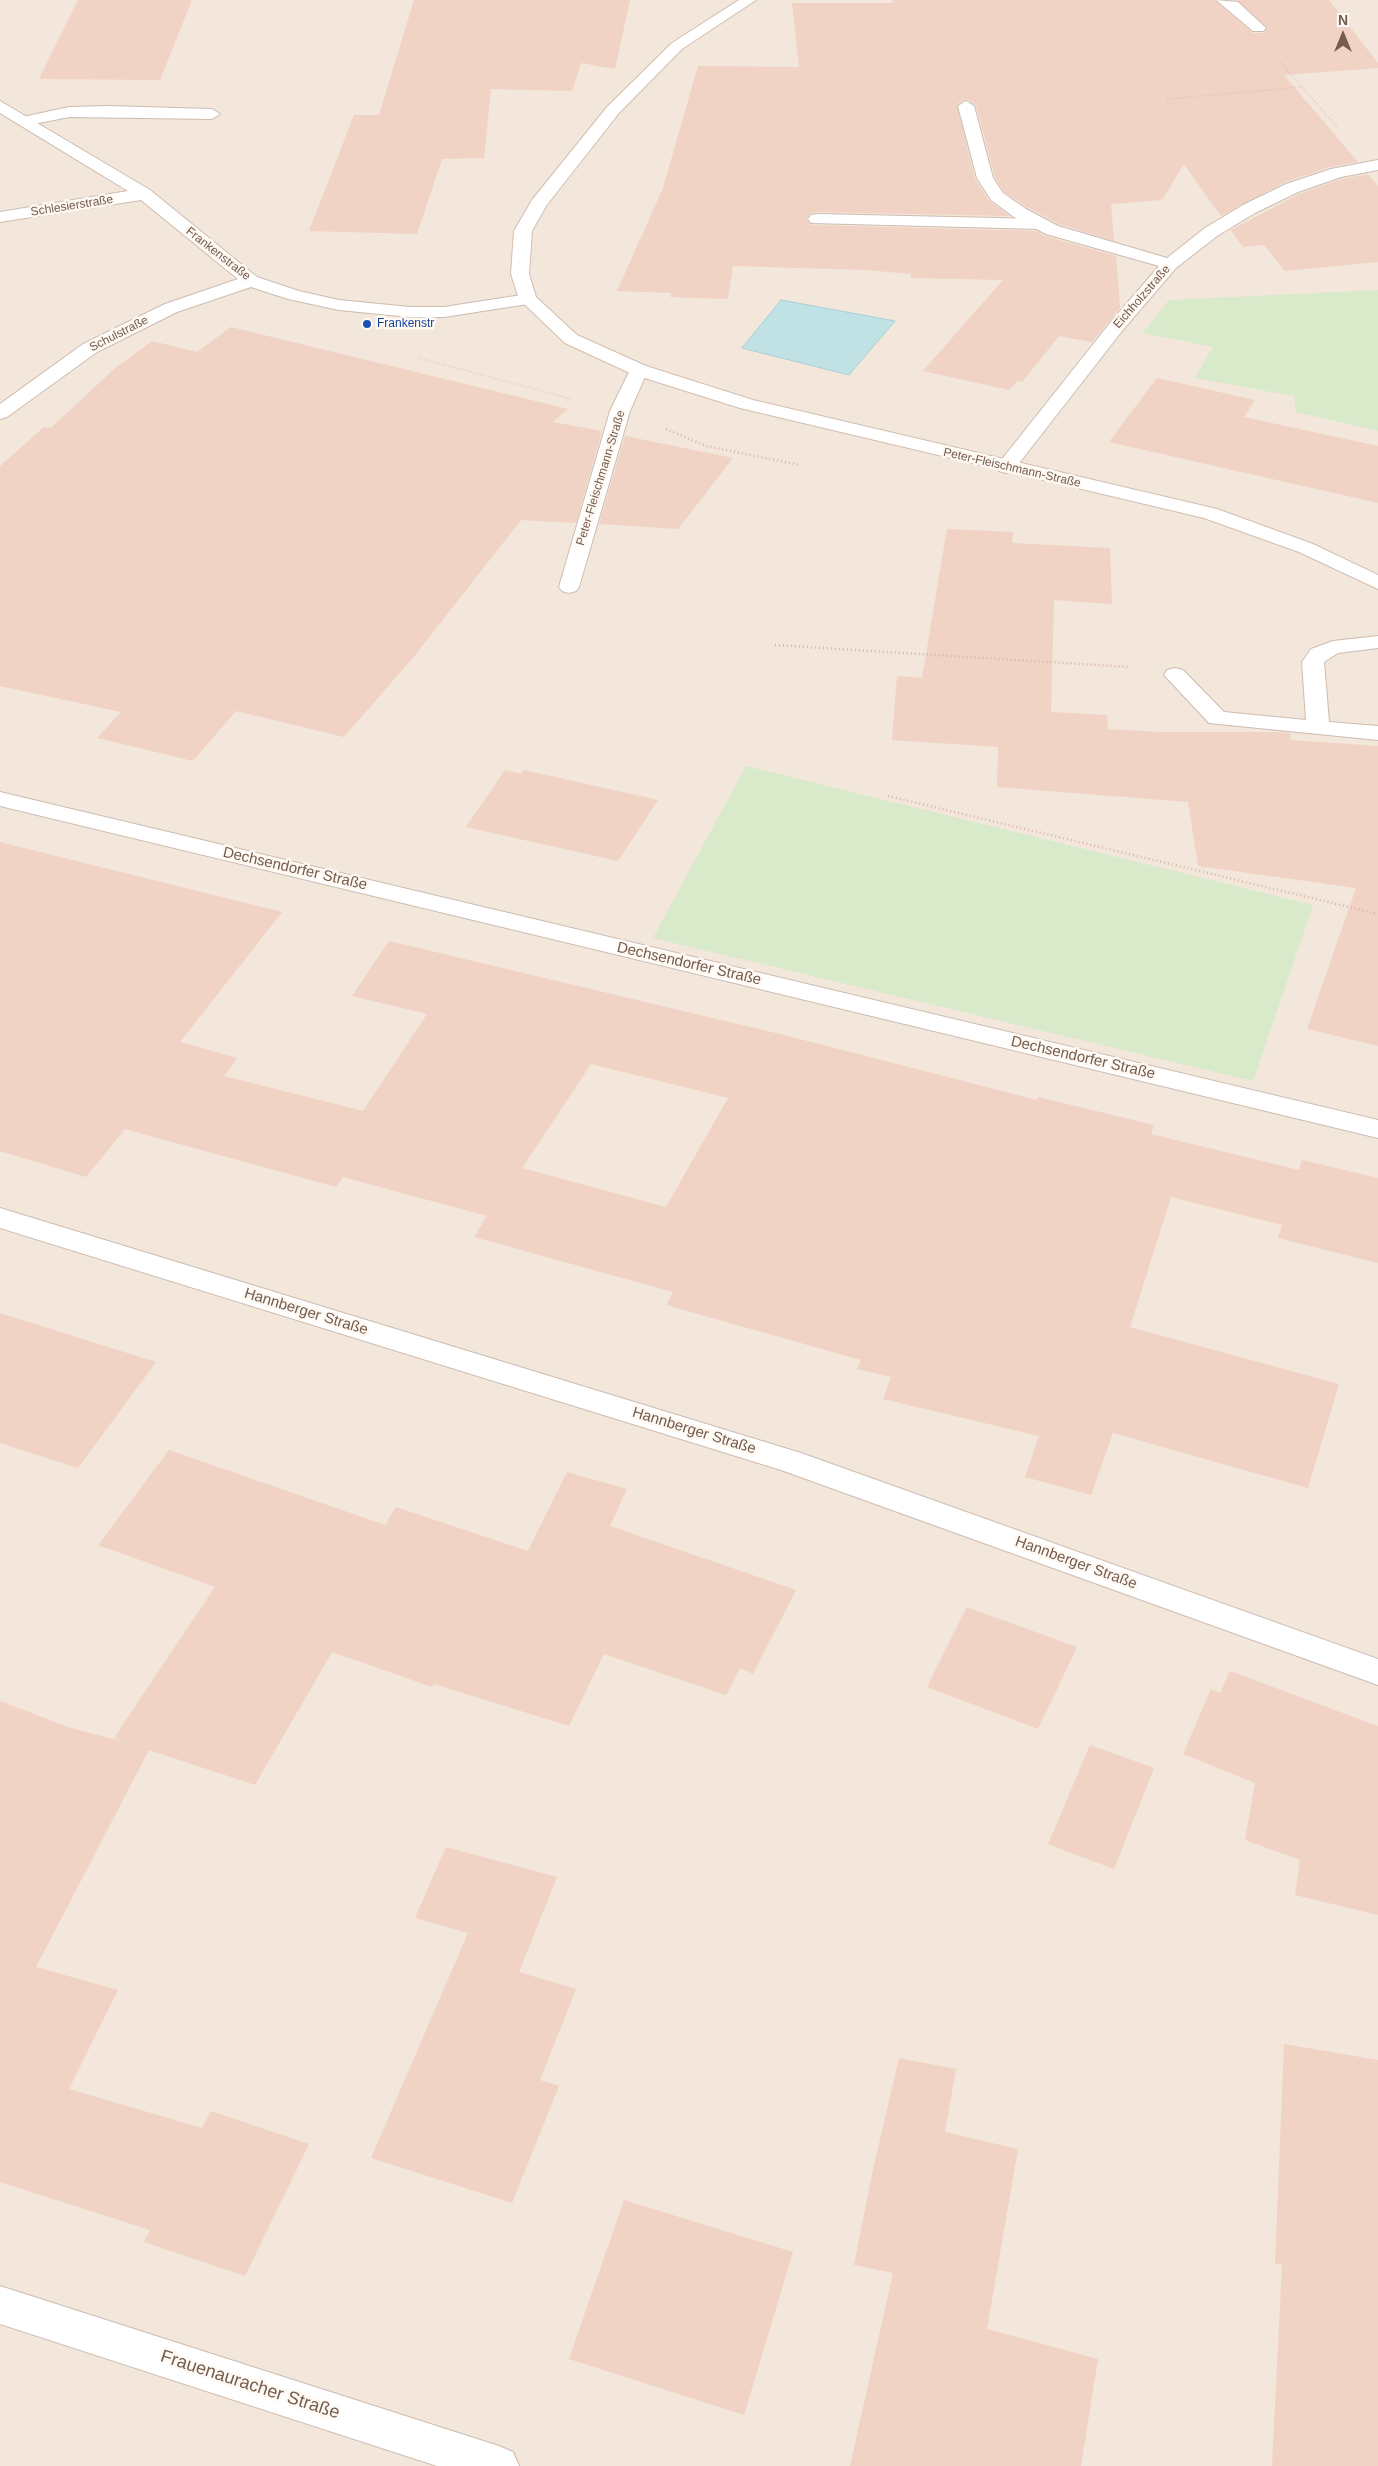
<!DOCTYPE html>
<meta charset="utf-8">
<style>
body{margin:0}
#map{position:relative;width:1378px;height:2466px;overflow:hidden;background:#fcf4eb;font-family:Helvetica,sans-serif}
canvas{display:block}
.north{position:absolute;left:1318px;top:10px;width:50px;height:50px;-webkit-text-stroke:4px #fef9f2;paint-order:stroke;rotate:0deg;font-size:14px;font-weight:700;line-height:20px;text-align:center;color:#765b4f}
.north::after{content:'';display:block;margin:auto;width:18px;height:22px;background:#765b4f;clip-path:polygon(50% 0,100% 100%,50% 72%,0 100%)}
</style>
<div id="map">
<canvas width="1378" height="2466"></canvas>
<div class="north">N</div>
</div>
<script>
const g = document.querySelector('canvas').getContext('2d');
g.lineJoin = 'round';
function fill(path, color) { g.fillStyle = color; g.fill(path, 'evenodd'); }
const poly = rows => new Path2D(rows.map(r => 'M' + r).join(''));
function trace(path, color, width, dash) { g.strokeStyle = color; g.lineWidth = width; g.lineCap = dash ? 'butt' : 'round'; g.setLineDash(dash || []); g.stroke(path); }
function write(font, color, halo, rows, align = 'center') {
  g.font = font + ' Helvetica,sans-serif'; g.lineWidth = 5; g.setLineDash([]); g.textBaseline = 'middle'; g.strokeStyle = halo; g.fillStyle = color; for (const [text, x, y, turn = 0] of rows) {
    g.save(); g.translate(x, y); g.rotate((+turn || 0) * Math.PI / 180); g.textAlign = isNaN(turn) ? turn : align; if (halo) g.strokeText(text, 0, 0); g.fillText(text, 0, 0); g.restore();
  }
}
fill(poly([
 [0,0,1378,0,1378,2466,0,2466]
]), '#f3e6da');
fill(poly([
 [1378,290,1378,431,1296,412,1294,396,1195,378,1213,347,1143,333,1169,300],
 [746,766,1313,905,1253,1081,653,938]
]), '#d8eac9');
const water = poly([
 [781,300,895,321,849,375,742,348,781,300]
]);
fill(water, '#c0e2e5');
trace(water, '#a6d1d6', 1);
fill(poly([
 [78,0,192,0,160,80,39,79],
 [414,0,630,0,615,69,581,63,572,91,491,89,484,158,442,159,417,234,309,231,354,115,379,115],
 [892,0,1214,0,1253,33,1263,33,1268,28,1237,0,1329,0,1378,63,1378,68,1284,75,1358,162,1330,167,1285,182,1221,216,1184,164,1162,200,1111,204,1114,241,1059,224,1027,207,1004,192,995,177,976,106,967,99,957,104,975,179,989,201,1010,216,817,212,810,214,806,219,811,225,1036,231,1045,236,1116,256,1120,308,1092,342,1059,336,1022,382,1017,381,1009,390,923,371,1003,280,911,278,911,274,866,270,733,266,728,299,670,297,672,293,617,291,663,188,698,66,799,67,792,3,893,3],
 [1368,174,1378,186,1378,262,1285,271,1264,245,1243,247,1231,230,1299,194,1341,179],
 [231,327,568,409,553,422,602,431,576,523,521,520,416,654,344,737,236,711,193,761,97,738,121,712,0,686,0,466,44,427,51,428,114,369,152,341,197,352],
 [1157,378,1255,400,1244,417,1378,446,1378,503,1109,442],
 [625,436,733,458,678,529,599,524],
 [947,529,1013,532,1012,543,1110,548,1112,604,1054,600,1051,712,1107,715,1108,729,1158,732,1279,732,1290,733,1291,740,1378,746,1378,1046,1307,1029,1356,888,1198,866,1188,802,997,787,998,747,892,740,897,676,922,678],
 [505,770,521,774,524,770,658,800,618,861,466,827],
 [0,842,282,912,180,1042,237,1058,224,1076,363,1111,427,1014,352,996,389,941,784,1035,1037,1100,1038,1097,1154,1125,1151,1134,1299,1170,1302,1160,1378,1178,1378,1263,1278,1238,1282,1225,1171,1197,1130,1327,1339,1384,1308,1488,1113,1433,1091,1495,1025,1477,1039,1436,883,1399,891,1377,857,1369,861,1360,666,1305,673,1292,474,1237,487,1216,343,1177,336,1187,125,1129,86,1177,0,1151],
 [591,1064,728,1098,666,1207,522,1168],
 [0,1313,156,1362,78,1468,0,1443],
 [169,1450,385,1525,396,1507,528,1551,567,1472,627,1489,610,1526,796,1590,753,1674,740,1668,726,1695,604,1654,569,1726,434,1684,432,1687,332,1652,255,1785,149,1750,36,1967,118,1990,69,2089,202,2128,211,2111,309,2144,245,2276,144,2242,150,2230,0,2182,0,1701,71,1728,128,1743,114,1738,215,1587,98,1545],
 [967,1607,1077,1647,1038,1729,927,1687],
 [1230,1671,1378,1726,1378,1915,1295,1895,1300,1860,1245,1840,1255,1783,1183,1754,1211,1689,1220,1693],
 [1090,1745,1154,1768,1114,1869,1048,1844],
 [446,1847,557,1877,519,1972,576,1989,540,2080,559,2086,512,2203,371,2158,468,1933,415,1918],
 [1284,2044,1378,2060,1378,2466,1272,2466,1282,2265,1275,2264],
 [899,2058,956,2069,945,2132,1018,2149,987,2329,1098,2359,1081,2466,850,2466,893,2273,854,2265,872,2174],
 [624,2200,793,2252,744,2415,569,2359]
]), '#f0d3c4');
const lane = poly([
 [107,106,212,109,220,114,212,119,69,117,24,126,16,121,18,118,69,107,107,106],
 [817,214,1041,219,1047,220,1050,224,1047,228,1041,229,811,223,808,219,811,215,817,214],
 [1378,636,1378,648,1338,653,1324,662,1329,722,1378,726,1378,740,1209,723,1164,675,1167,670,1175,668,1183,670,1224,712,1306,720,1302,662,1311,649,1333,641,1378,636]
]);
const street = poly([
 [1216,0,1238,2,1266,28,1263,31,1253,31,1216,0],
 [0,101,150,190,257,277,299,291,339,300,410,307,444,307,528,294,534,295,537,299,534,303,528,304,444,317,410,317,339,310,288,299,251,287,177,312,97,352,7,417,0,419,0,404,83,344,165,304,238,279,141,200,0,222,0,212,128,191,0,113,0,101],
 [966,101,974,106,993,178,1003,193,1026,209,1058,226,1167,258,1205,228,1243,205,1286,184,1331,169,1378,160,1378,170,1341,177,1298,192,1255,213,1217,236,1176,268,1122,331,1013,471,1006,473,999,471,996,467,999,463,1110,323,1159,266,1046,234,1014,217,991,200,977,178,958,106,966,101],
 [639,364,646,366,648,370,630,411,579,587,576,591,569,593,562,591,559,587,610,411,630,370,632,366,639,364],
 [0,792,1378,1120,1378,1138,0,806,0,792],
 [0,1208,801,1453,1378,1659,1378,1685,781,1470,0,1228,0,1208],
 [0,2286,499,2446,513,2452,519,2466,437,2466,0,2324,0,2286]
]);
const secondary = poly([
 [739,0,756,0,682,49,619,113,546,206,532,231,529,274,536,297,577,335,646,366,753,400,1217,509,1313,544,1378,575,1378,589,1299,552,1204,518,740,408,632,374,565,343,519,299,511,274,514,231,532,200,607,107,672,43,739,0]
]);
trace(lane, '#cebcb1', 2);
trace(street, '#cebcb1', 2);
trace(secondary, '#d3beb1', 2);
trace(poly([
 [1281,63,1338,128],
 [1167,99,1302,87],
 [419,358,572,399]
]), '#d6b6a6', 2, [0.5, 2.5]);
trace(poly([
 [666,429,706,446,800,465],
 [775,645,1129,667],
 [888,796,1378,914]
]), '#d6b6a6', 2.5, [1, 3]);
fill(lane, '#fff');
fill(street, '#fff');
fill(secondary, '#fff');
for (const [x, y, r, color] of [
 [367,324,5,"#1a4fb4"]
]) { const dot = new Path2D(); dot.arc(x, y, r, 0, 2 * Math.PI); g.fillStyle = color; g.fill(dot); trace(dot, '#fef9f2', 2); }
write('12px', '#765b4f', '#fef9f2', [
 ["Schlesierstraße",72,206,-9],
 ["Frankenstraße",218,254,38],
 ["Eichholzstraße",1142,297,-49],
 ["Schulstraße",119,334,-27],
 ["Peter-Fleischmann-Straße",1012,468,13],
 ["Peter-Fleischmann-Straße",601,478,-73]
]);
write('12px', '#164399', '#fef9f2', [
 ["Frankenstr",377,324]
], 'left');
write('15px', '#765b4f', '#fef9f2', [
 ["Dechsendorfer Straße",295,869,13],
 ["Dechsendorfer Straße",689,964,13],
 ["Dechsendorfer Straße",1083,1058,13],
 ["Hannberger Straße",306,1312,17],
 ["Hannberger Straße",694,1431,17],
 ["Hannberger Straße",1076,1563,20]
]);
write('18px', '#765b4f', '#fef9f2', [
 ["Frauenauracher Straße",250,2385,18]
]);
</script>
